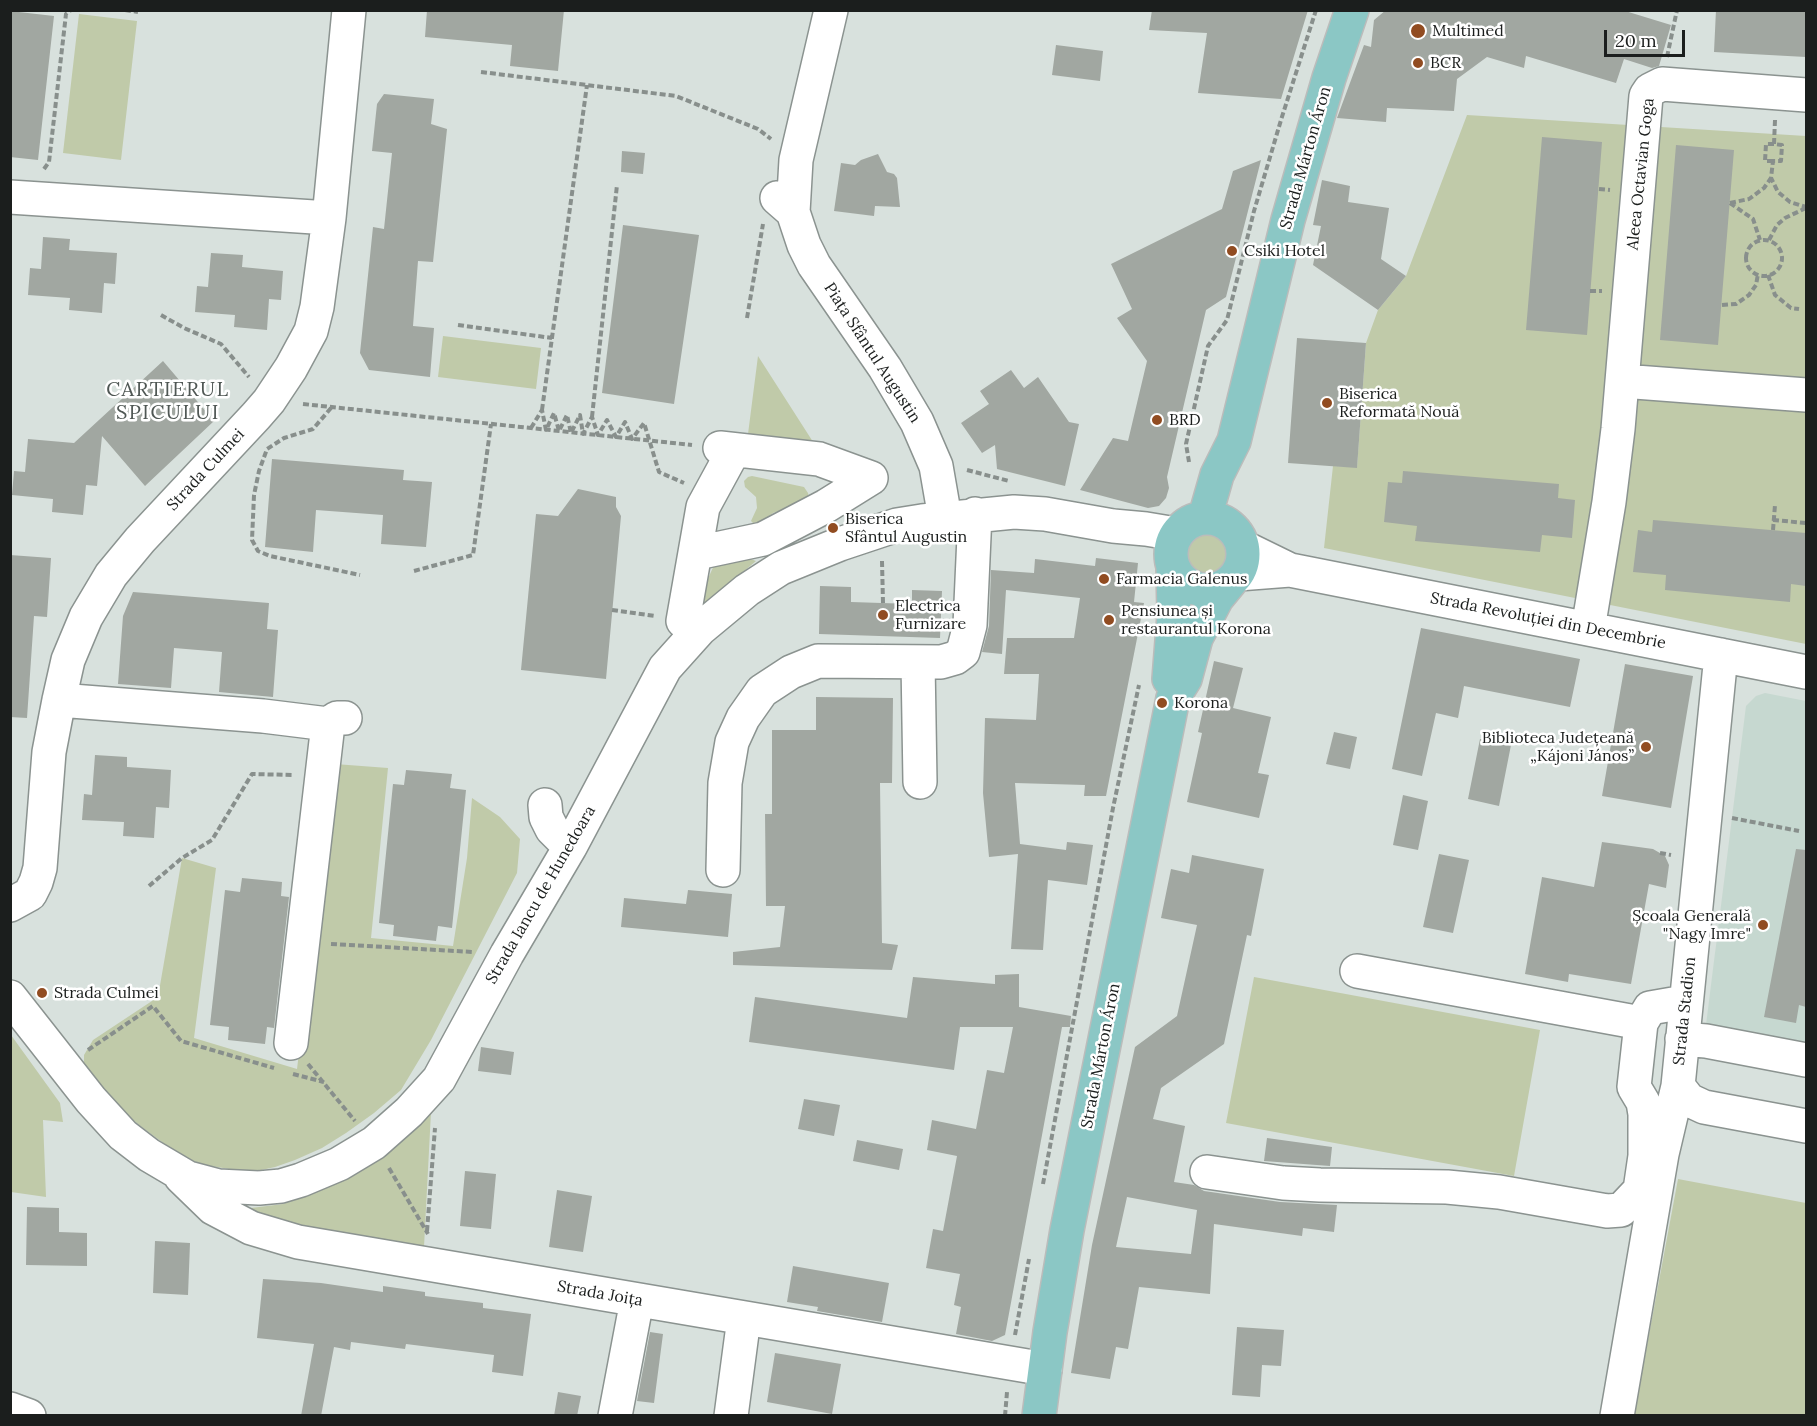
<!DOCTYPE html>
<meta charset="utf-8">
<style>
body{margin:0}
#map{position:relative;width:1817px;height:1426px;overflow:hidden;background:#d8e1dd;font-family:Lora,serif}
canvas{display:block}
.frame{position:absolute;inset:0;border:12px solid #1b1e1d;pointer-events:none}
.scale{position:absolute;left:1604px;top:30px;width:81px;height:27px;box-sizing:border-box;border:3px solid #1b1e1d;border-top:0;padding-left:8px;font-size:18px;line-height:21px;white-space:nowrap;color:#1b1e1d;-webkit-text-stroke:4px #fff;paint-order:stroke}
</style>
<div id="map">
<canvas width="1817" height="1426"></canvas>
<div class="frame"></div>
<div class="scale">20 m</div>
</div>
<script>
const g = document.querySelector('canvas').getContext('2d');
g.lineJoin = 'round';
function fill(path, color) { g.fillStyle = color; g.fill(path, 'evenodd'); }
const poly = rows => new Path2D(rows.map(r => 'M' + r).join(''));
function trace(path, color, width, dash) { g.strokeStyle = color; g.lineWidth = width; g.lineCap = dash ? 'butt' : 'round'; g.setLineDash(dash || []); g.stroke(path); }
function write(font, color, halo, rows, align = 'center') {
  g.font = font + ' Lora,serif'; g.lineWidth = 5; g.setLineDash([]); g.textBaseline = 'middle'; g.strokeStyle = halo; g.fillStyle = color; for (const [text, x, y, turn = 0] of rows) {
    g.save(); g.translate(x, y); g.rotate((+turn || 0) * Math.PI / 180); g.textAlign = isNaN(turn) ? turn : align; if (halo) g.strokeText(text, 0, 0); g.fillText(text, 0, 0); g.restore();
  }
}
fill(poly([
 [1765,693,1806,701,1806,1072,1705,1033,1746,706,1756,696]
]), '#c6d8d0');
fill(poly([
 [79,14,137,21,121,160,63,153],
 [1467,115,1806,136,1806,644,1324,548,1333,466,1357,467,1366,343,1378,310,1406,276],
 [443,336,541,348,536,389,438,377],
 [758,356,815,445,748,434],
 [752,476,804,487,808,493,809,497,804,502,773,513,761,522,753,523,751,521,757,508,756,497,745,487,744,481,748,477],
 '1183 554a23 23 0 1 1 46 0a23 23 0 1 1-46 0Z',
 [745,557,756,561,736,578,694,623,702,592,715,563],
 [335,764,388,768,371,938,453,946,467,858,472,798,500,817,520,839,517,873,431,1040,401,1090,374,1113,346,1133,322,1148,295,1160,275,1167,257,1171,241,1171,199,1164,166,1145,139,1125,88,1081,84,1067,84,1055,93,1040,158,997,182,858,216,868,194,1038,297,1069],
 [1254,977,1540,1030,1514,1176,1226,1123],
 [11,1035,60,1103,63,1122,43,1120,46,1197,11,1192],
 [431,1112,424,1247,302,1232,243,1209,283,1204,341,1179],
 [1678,1179,1806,1203,1806,1415,1634,1415]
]), '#c0caa9');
fill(poly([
 [427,10,564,10,558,71,510,66,512,45,425,37],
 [1152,10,1308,10,1281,99,1198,93,1207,33,1149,30],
 [1386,10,1622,10,1671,25,1659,66,1652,68,1624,59,1616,83,1526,56,1524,68,1487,57,1457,79,1454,111,1387,108,1386,122,1337,118,1364,45,1371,47,1374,20],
 [1716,10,1806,10,1806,57,1714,52],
 [10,11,54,16,38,160,10,157],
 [1056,45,1103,51,1100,81,1052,75],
 [384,94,434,99,431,124,447,129,433,262,418,261,413,326,434,328,430,377,369,370,360,353,373,227,384,229,392,153,372,151,377,104],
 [1542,137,1602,142,1587,335,1526,330],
 [1676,145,1734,150,1718,345,1660,340],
 [622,151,645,153,643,174,621,172],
 [878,154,887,172,894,174,897,178,900,207,875,206,874,216,834,211,841,163,855,165,861,160],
 [1261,160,1226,297,1206,310,1167,477,1169,488,1166,498,1159,506,1148,508,1080,490,1113,438,1128,441,1147,361,1117,318,1132,309,1111,264,1222,209,1233,171],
 [1322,180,1350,186,1348,202,1389,208,1381,259,1406,276,1378,310,1313,265,1321,226,1313,225],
 [623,225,699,235,674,404,602,393],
 [43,237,70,239,69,250,117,253,115,284,104,283,102,313,69,310,70,298,28,295,30,268,41,269],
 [211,253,243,255,242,267,283,271,281,300,269,299,267,330,234,327,235,315,195,312,197,286,208,287],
 [1297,338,1366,343,1357,468,1288,463],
 [163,361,214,421,145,486,102,436,97,486,86,485,83,515,52,512,53,499,12,495,14,471,25,472,28,439,74,443],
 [1011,370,1024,388,1038,377,1069,422,1079,424,1065,486,997,469,995,445,982,453,961,423,989,404,980,391],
 [272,459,404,470,403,480,432,482,426,547,381,544,383,515,316,510,313,552,265,547],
 [1403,471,1559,484,1558,498,1575,500,1572,538,1542,535,1540,552,1415,541,1417,526,1384,522,1388,482,1402,483],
 [578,489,616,497,616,507,621,516,606,679,521,670,536,514,558,516],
 [1653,520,1806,533,1806,586,1791,584,1790,602,1665,590,1666,575,1633,572,1638,530,1652,532],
 [10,555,51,558,47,617,34,616,27,718,10,717],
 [1096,558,1138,563,1134,602,1144,603,1106,796,1084,796,1085,785,1015,783,1020,844,1066,850,1067,842,1093,845,1087,885,1048,880,1043,950,1011,949,1018,854,989,857,983,793,985,718,1036,720,1039,674,1004,674,1007,638,1074,638,1080,598,1006,590,1002,654,982,652,989,626,991,570,1034,573,1035,559,1095,566],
 [820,586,851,587,851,602,912,604,912,590,942,591,940,638,819,634],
 [133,592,269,603,267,629,278,630,273,697,219,692,222,652,174,648,171,688,118,684,123,616],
 [1421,628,1580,659,1570,707,1464,686,1458,718,1436,713,1422,776,1392,769],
 [1214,661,1243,668,1233,708,1271,717,1258,773,1269,775,1259,818,1187,802,1202,733,1198,732],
 [1625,664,1693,676,1671,808,1602,796],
 [816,697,893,698,892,783,880,783,882,943,898,945,892,970,733,965,733,952,780,947,785,906,766,906,765,814,772,814,772,730,816,730],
 [1334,732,1357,737,1350,769,1326,764],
 [1480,739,1511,745,1499,806,1468,799],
 [95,755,127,757,127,767,171,770,169,808,156,807,154,838,123,836,124,822,82,820,84,794,92,795],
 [406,770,452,774,450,788,466,790,452,928,438,926,436,941,393,936,394,925,379,923,393,784,404,785],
 [1403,795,1428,801,1418,850,1393,845],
 [1602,842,1653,849,1665,856,1669,865,1666,888,1649,884,1631,984,1569,974,1568,982,1525,974,1542,877,1594,887],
 [1796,849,1806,850,1806,1007,1799,1005,1796,1023,1764,1017],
 [1439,854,1469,860,1453,933,1423,927],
 [1192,855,1264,869,1251,936,1247,935,1224,1044,1161,1088,1153,1119,1185,1126,1174,1182,1194,1185,1204,1191,1280,1202,1337,1205,1334,1232,1303,1228,1302,1236,1214,1224,1210,1294,1139,1287,1128,1349,1116,1347,1110,1379,1071,1373,1092,1245,1135,1047,1177,1016,1197,925,1161,918,1171,869,1189,873],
 [1127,1197,1197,1210,1191,1254,1116,1247],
 [242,878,282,882,281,896,289,897,274,1028,267,1027,265,1044,228,1040,229,1027,210,1025,225,890,240,892],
 [688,890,732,894,728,937,621,927,624,898,686,904],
 [1019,974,1019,1007,1071,1016,1070,1027,1062,1027,1005,1335,992,1341,956,1334,961,1307,954,1305,960,1274,926,1268,933,1229,943,1231,957,1156,927,1150,932,1120,976,1129,987,1070,1004,1073,1013,1027,960,1027,954,1070,749,1042,755,997,907,1018,913,977,995,984,995,975],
 [481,1047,514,1052,511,1075,478,1071],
 [804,1099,840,1105,834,1136,798,1129],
 [1267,1138,1332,1147,1330,1166,1264,1161],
 [857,1140,903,1149,899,1170,853,1161],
 [465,1171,496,1174,491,1229,460,1226],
 [557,1190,592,1196,583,1252,549,1247],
 [27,1207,59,1208,59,1232,87,1233,87,1266,26,1265],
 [155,1241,190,1243,188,1295,153,1293],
 [793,1266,889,1283,882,1322,817,1311,818,1307,787,1302],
 [263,1279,321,1283,383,1292,383,1286,425,1292,425,1296,483,1303,483,1308,531,1314,523,1376,492,1372,494,1355,406,1344,405,1349,351,1342,350,1350,334,1347,321,1416,301,1416,314,1344,257,1338],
 [1237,1327,1284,1330,1281,1366,1262,1365,1260,1397,1232,1395],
 [650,1332,663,1334,654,1403,637,1401],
 [775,1353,841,1364,832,1414,767,1402],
 [558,1392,581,1396,577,1416,554,1416]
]), '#a1a7a1');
const minor = poly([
 [10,197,329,218],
 [777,198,793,212,804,245,814,265,885,368,917,422,936,466,945,518],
 [793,212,796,160,831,10],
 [1622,381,1806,395],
 [720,448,819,459,871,478],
 [1243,547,1288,569],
 [697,553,763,539,826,506,871,478],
 [1238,574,1290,570,1806,672],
 [683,621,703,507,734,450],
 [1588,629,1609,502,1618,429,1646,96,1650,90,1662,84,1806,95],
 [918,662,920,782],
 [59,700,263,716,328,724,337,718,345,718],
 [545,805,546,817,552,829,570,847],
 [723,870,725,783,732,742,743,718,762,691,791,672,818,661,941,662,955,658,963,652,970,625,975,514],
 [10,905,30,894,36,882,40,868,49,752,59,700,68,660,86,617,111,575,140,540,256,416,269,401,291,368,311,331,317,307,329,218,349,10],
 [1357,971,1641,1023],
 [10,997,91,1100,123,1135,149,1155,188,1178,218,1186,259,1188,281,1186,301,1180,339,1164,374,1143,409,1112,439,1079,507,954,570,847,665,668,700,629,747,590,781,568,840,544,897,525,922,521,1014,512,1045,514,1113,526,1146,529,1176,534],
 [1682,1039,1706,1041,1806,1060],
 [291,1043,328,724],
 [1678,1086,1689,1100,1704,1107,1806,1126],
 [1207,1172,1283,1183,1320,1185,1447,1187,1499,1192,1607,1211,1621,1210,1640,1190,1645,1156,1645,1114,1643,1102,1634,1087,1641,1023,1650,1008,1673,1004,1685,1006],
 [181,1177,213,1208,251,1228,298,1242,1045,1369],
 [10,1409,29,1416],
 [615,1416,637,1300],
 [731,1416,744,1318],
 [1617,1416,1662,1154,1678,1086,1721,655]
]);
const major = poly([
 [1205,517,1217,475,1234,441,1288,220,1329,78,1352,10],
 '1171 554a36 36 0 1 1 72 0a36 36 0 1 1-72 0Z',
 [1169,679,1174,615,1173,568],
 [1039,1416,1050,1332,1067,1230,1173,698,1185,679,1196,638,1217,598,1231,581]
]);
trace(minor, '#8b9390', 36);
trace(major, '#bbbcbb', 36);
trace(poly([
 [125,10,138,12],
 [1667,57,1677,10],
 [481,72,676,96,758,129,771,139],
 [1775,120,1774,144,1782,145,1781,161,1773,161,1771,178,1778,192,1790,202,1806,207],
 [1773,161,1765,161,1766,144,1774,144],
 [44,169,49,162,66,14,71,10],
 [1599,189,1610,190],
 [1730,203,1753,219,1760,240],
 [1730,203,1749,199,1764,188,1771,178],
 [1769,240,1777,225,1785,218,1806,208],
 '1746 258a18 18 0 1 1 36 0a18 18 0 1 1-36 0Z',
 [1768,275,1775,295,1791,308,1799,309],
 [1590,291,1602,291],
 [1722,305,1736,304,1749,295,1756,285,1758,274],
 [161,315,184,328,221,344,249,377],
 [747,318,763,224],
 [458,325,552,338],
 [303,404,692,445],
 [331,408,313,429,284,438,267,449,259,471,254,495,252,540,258,551,270,556,360,575],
 [542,410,587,85],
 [592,417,617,185],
 [531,428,542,410,546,430,554,413,559,431,567,415,571,433,580,415,583,434,592,417,598,435,607,420,616,437,625,422,632,439,644,423,659,472,684,483],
 [1189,462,1186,444,1208,346,1227,320,1254,211,1281,120,1316,10],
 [967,470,1009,481],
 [1773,520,1806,523],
 [1773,530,1775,505],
 [882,561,883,603],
 [414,571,473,555,491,424],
 [612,610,655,616],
 [1732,818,1799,831],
 [1660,853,1671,855],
 [149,886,182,858,212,840,252,774,293,775],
 [331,944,473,952],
 [88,1050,153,1006,181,1041,274,1068],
 [308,1064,355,1121],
 [293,1074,324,1082],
 [389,1168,428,1234],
 [1043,1184,1113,808,1139,685],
 [427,1231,435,1128],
 [1015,1335,1029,1259],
 [1005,1416,1007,1392]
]), '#888f8c', 4, [6, 3]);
trace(minor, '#fff', 33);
trace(major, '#8bc7c5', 33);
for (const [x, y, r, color] of [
 [1418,31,8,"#914c21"],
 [1418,63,6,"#914c21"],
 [1232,251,6,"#914c21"],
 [1327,403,6,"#914c21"],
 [1157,420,6,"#914c21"],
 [833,528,6,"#914c21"],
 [1104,579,6,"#914c21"],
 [883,615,6,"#914c21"],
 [1109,620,6,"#914c21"],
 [1162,703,6,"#914c21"],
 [1646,747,6,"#914c21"],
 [1763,925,6,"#914c21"],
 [42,993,6,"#914c21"]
]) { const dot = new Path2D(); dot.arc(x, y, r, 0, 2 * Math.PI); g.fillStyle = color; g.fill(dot); trace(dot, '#fff', 2); }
write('16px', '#1b1e1d', '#fff', [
 ["Multimed",1432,31],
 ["BCR",1430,63],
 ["Csiki Hotel",1244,251],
 ["Biserica",1339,394],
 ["Reformată Nouă",1339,412],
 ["BRD",1169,420],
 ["Biserica",845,519],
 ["Sfântul Augustin",845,537],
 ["Farmacia Galenus",1116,579],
 ["Electrica",895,606],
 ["Furnizare",895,624],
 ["Pensiunea și",1121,611],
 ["restaurantul Korona",1121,629],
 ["Korona",1174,703],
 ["Biblioteca Județeană",1634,738,"right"],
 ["„Kájoni János”",1634,756,"right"],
 ["Școala Generală",1751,916,"right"],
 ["\"Nagy Imre\"",1751,934,"right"],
 ["Strada Culmei",54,993]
], 'left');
write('16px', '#1b1e1d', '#fff', [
 ["Strada Márton Áron",1306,158,-74],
 ["Aleea Octavian Goga",1641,174,-84],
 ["Piața Sfântul Augustin",872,353,57],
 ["Strada Culmei",206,470,-47],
 ["Strada Revoluției din Decembrie",1548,621,11],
 ["Strada Iancu de Hunedoara",541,895,-60],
 ["Strada Stadion",1685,1011,-84],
 ["Strada Márton Áron",1101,1056,-79],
 ["Strada Joița",600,1294,10]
]);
g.letterSpacing = '1.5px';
write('20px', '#4f5754', '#fff', [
 ["CARTIERUL",168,390],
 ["SPICULUI",168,413]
]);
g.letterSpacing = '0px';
</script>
